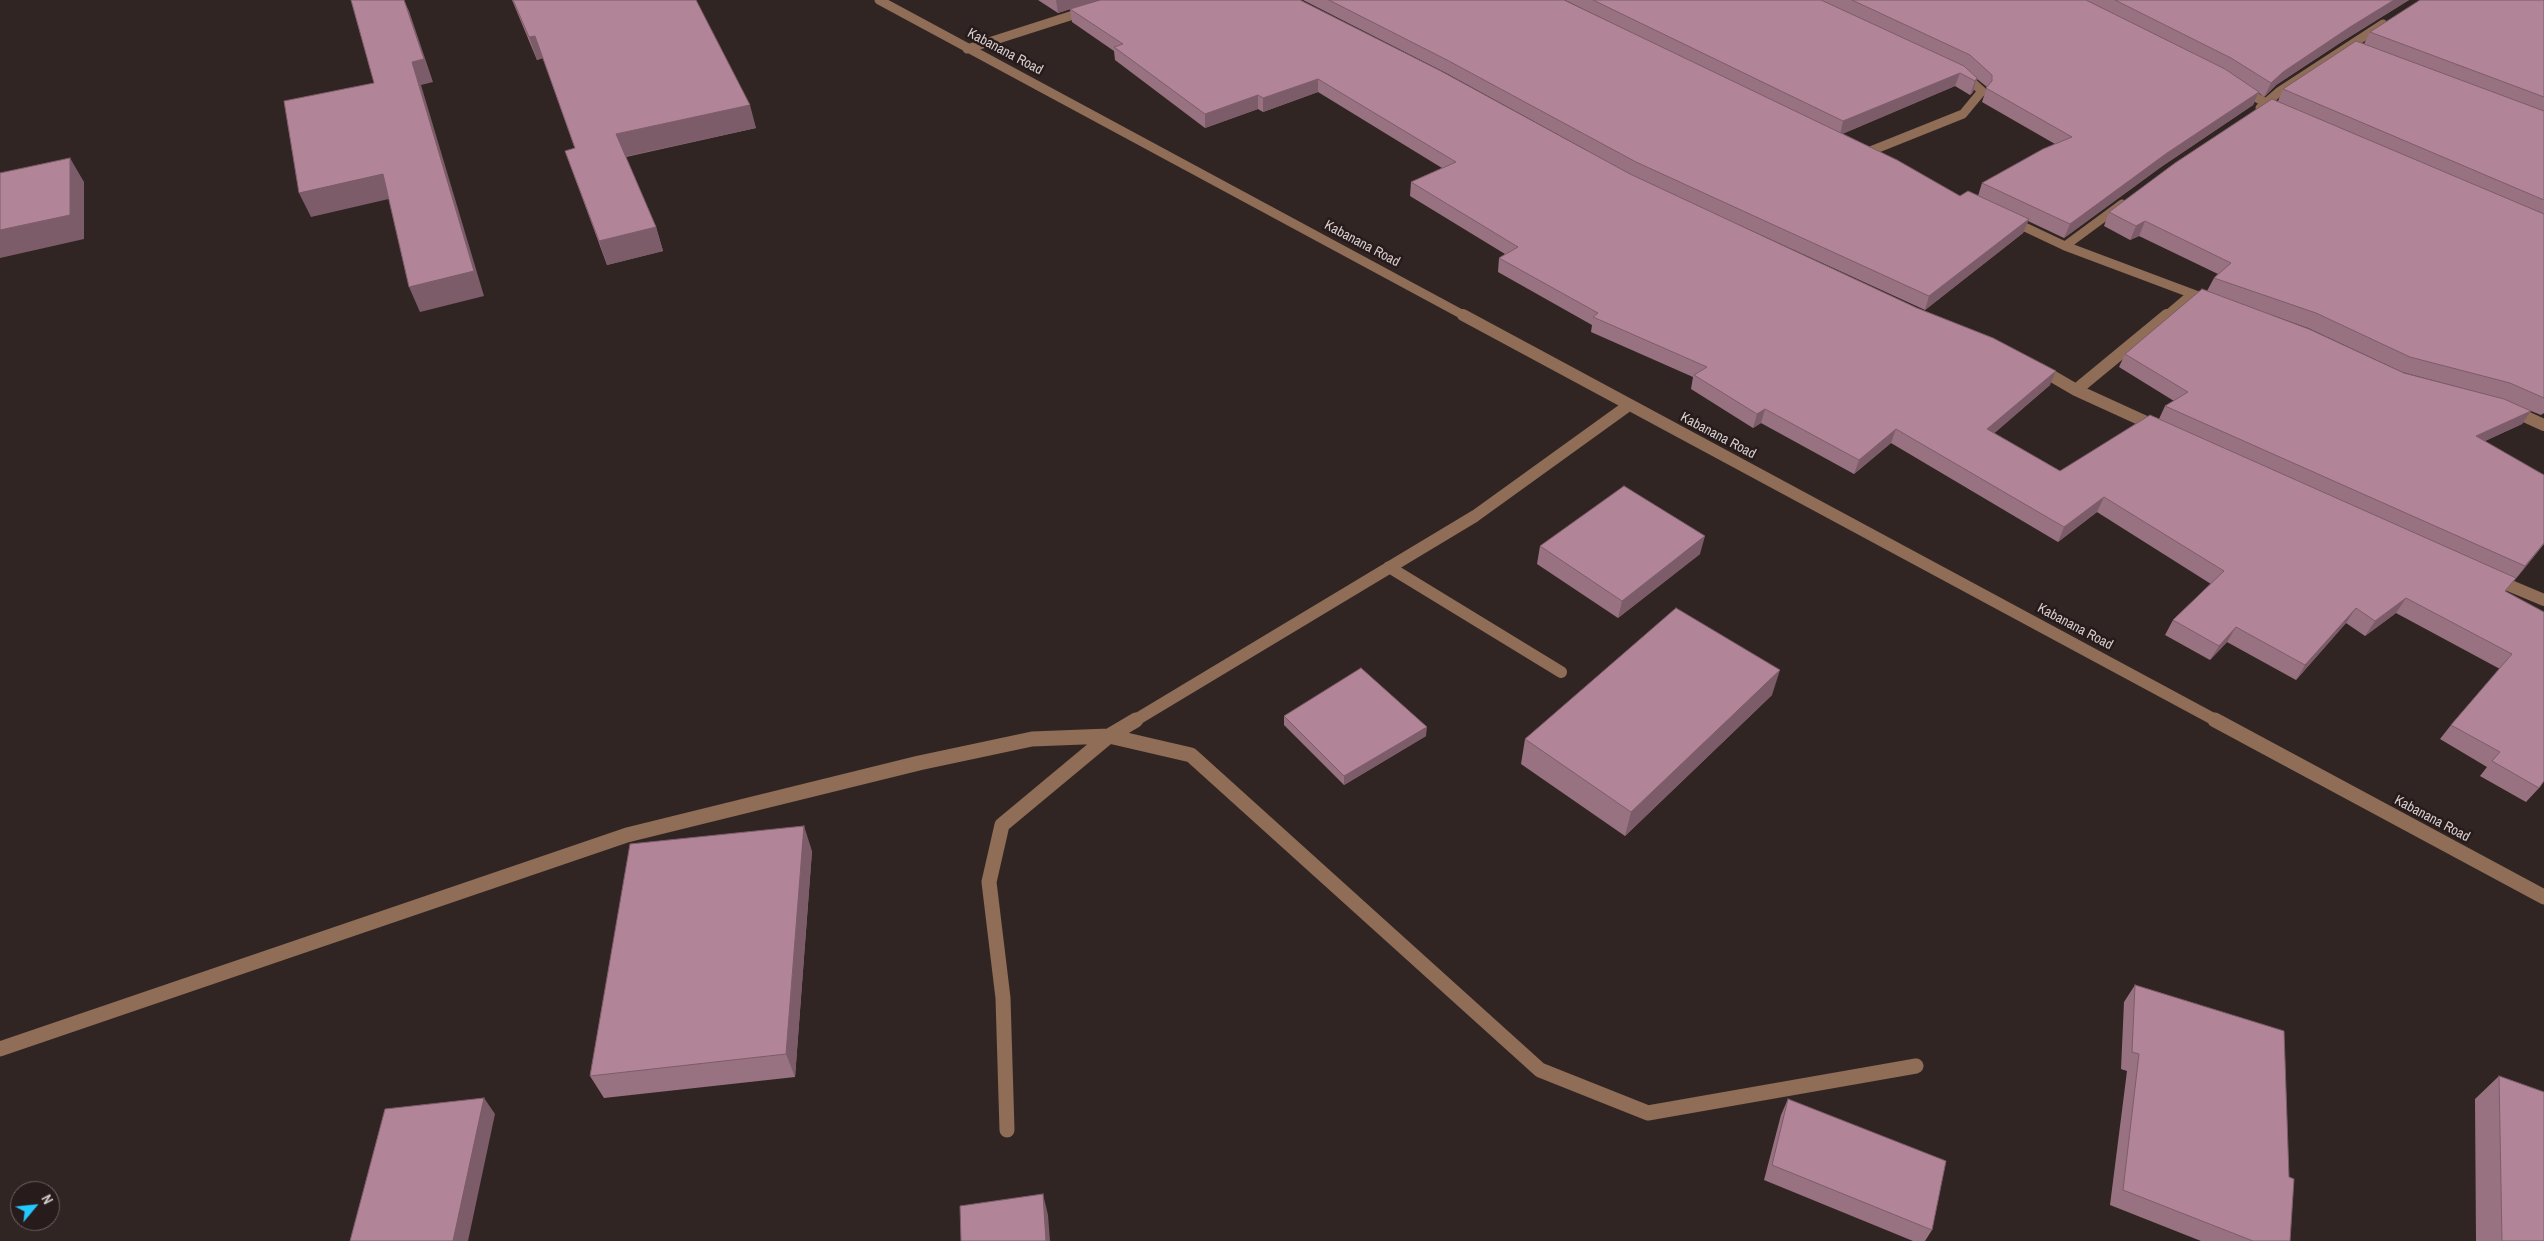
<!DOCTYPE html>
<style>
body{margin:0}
#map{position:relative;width:2544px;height:1241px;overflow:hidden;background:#312524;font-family:"Archivo Narrow",sans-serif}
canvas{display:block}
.north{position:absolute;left:10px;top:1181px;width:50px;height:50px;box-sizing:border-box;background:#271b1b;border:1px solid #6d6363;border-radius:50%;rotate:62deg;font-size:14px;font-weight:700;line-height:20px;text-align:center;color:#d7cfce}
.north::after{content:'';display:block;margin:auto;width:18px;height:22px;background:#23c9fe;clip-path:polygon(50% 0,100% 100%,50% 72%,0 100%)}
</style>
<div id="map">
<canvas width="2544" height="1241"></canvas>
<div class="north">N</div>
</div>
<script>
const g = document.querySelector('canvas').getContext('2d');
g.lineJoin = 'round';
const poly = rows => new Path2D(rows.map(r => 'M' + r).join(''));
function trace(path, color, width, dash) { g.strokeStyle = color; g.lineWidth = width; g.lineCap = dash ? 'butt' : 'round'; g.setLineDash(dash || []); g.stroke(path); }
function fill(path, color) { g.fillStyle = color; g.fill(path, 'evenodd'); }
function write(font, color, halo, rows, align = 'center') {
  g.font = font + ' "Archivo Narrow",sans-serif'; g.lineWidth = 5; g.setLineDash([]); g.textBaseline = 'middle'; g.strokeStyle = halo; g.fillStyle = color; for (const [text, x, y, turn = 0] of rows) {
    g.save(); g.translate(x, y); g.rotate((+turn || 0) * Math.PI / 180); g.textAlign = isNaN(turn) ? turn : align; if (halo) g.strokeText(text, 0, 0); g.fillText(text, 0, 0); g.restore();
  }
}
trace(poly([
 [879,0,1465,316],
 [967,49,1120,0],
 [2243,90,2280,111],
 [2260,108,2280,91,2383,24],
 [1863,154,1963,114,1982,91,1963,74],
 [2012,221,2065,246,2209,300],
 [2065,246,2122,204],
 [2166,316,2192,294]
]), '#8f6d56', 9);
trace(poly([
 [1463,315,2217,721],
 [2040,369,2076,390,2157,427],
 [2076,390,2167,315],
 [2511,410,2544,425],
 [1389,567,1561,672],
 [2494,579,2544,600],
 [1134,721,1475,516,1629,405]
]), '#8f6d56', 12);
trace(poly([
 [2215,720,2544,897],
 [0,1049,627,835,919,763,1032,739,1109,736,1191,755,1540,1070,1648,1113,1916,1066],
 [1007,1130,1003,998,989,882,1002,825,1109,736,1136,720]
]), '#8f6d56', 15);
fill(poly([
 [512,0,696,0,756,128,626,157,656,227,663,251,607,265,565,151,575,149,543,58,537,60],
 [1038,0,1098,0,1058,13],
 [1303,0,1564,0,1622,28,1565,0,2409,0,2343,41,2276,85,2264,97,2259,93,2253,105,2161,167,2064,238,2028,221,2023,233,1925,310,1735,223,2050,385,1994,433,2060,471,2159,419,2165,406,2174,401,2119,367,2125,354,2207,291,2214,278,2218,274,2139,236,2130,240,2104,226,2109,212,2278,101,2283,89,2364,44,2370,32,2544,0,2544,413,2541,415,2531,411,2522,424,2485,441,2544,544,2505,592,2539,788,2526,802,2480,776,2487,767,2440,739,2451,725,2500,669,2396,613,2365,636,2346,623,2296,680,2227,642,2210,660,2165,635,2173,620,2211,584,2097,512,2058,542,1891,443,1854,474,1761,423,1753,428,1691,389,1693,377,1591,332,1592,325,1498,272,1499,258,1505,254,1410,196,1411,182,1442,168,1318,92,1263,112,1258,109,1205,128,1115,60,1114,51,1072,22,1070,9,1588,151,1446,73],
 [1977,79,1987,87,1982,102,2055,144,1982,183,1978,196,1960,196,1842,134,1955,86,1970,95,1973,92],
 [2269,314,2308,328,2402,372,2503,399,2404,373],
 [1540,546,1700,554,1618,618,1537,564],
 [1772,695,1625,836,1521,764,1525,739],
 [1284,716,1426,736,1344,785,1284,725],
 [812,851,795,1077,604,1098,590,1076],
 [2135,985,2290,1241,2201,1241,2110,1205,2127,1071,2121,1069,2124,1002],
 [2499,1076,2544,1241,2476,1241,2475,1099],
 [1788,1099,1932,1230,1925,1241,1913,1241,1764,1180,1781,1115]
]), '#997282');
fill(poly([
 [404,0,409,11,433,82,421,85,484,296,420,312,409,287],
 [1056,0,1098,0,1058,13],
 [2394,0,2409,0,2343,41,2276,85,2264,97,2271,83,2283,72,2350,27],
 [535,36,543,58,537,60,529,37],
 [1960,73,1955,86,1840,135,1843,121],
 [1977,78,1973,92,1970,95,1975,81],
 [1318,79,1318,92,1263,112,1263,98],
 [2259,92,2253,105,2161,167,2064,238,2070,224,2167,153],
 [1258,95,1258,109,1205,128,1205,114],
 [750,105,756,128,623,157,616,134],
 [70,158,84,182,84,239,0,258,0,230],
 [383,174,393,198,311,217,299,193],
 [2029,219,2023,233,1925,310,1929,296],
 [2145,221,2139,236,2130,240,2136,226],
 [656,227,663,251,607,265,599,241],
 [2056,371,2050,385,1982,444,1987,429],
 [1765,409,1761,423,1753,428,1757,414],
 [2531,411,2522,424,2467,449,2476,436],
 [1896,429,1891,443,1854,474,1859,460],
 [2104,497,2097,512,2058,542,2064,527],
 [1705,536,1700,554,1618,618,1622,601],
 [2544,543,2544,544,2515,580,2525,566],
 [2406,598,2396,613,2365,636,2375,621],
 [2356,608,2346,623,2296,680,2305,665],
 [2236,627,2227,642,2210,660,2219,646],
 [1780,670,1772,695,1625,836,1631,812],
 [1427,727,1426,736,1344,785,1344,776],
 [804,826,812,851,795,1077,786,1054],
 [484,1098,495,1114,468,1241,453,1241],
 [1043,1194,1048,1215,1050,1241,1046,1241]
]), '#7d5c6a');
const building = poly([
 [351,0,404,0,424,59,412,62,474,271,409,287,383,174,299,193,284,101,374,83,351,0],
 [513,0,696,0,750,105,616,134,656,227,599,241,565,151,575,148,535,36,529,37,513,0],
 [1100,0,1300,0,1441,71,1630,174,1917,308,1993,338,2056,371,1987,429,2060,471,2150,415,2516,578,2505,591,2544,612,2544,781,2539,788,2492,761,2500,752,2451,725,2512,654,2406,598,2375,621,2356,608,2305,665,2236,627,2219,646,2173,620,2224,571,2104,497,2064,527,1896,429,1859,460,1765,409,1757,414,1694,375,1707,367,1593,317,1598,313,1499,258,1518,247,1411,182,1456,162,1318,79,1263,98,1258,95,1205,114,1114,47,1123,44,1070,9,1100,0],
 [1329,0,1564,0,1897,160,1960,196,1968,191,2029,219,1929,296,1636,162,1447,60,1329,0],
 [1593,0,1821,0,1964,66,1977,78,1975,81,1960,73,1843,121,1593,0],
 [1852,0,2086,0,2225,69,2259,92,2167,153,2070,224,1982,183,2043,149,2072,137,1986,88,1992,81,1992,75,1970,55,1852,0],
 [2115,0,2394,0,2350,27,2283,72,2271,83,2231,58,2115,0],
 [2420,0,2544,0,2544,97,2370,32,2420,0],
 [2356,41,2544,111,2544,200,2283,89,2356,41],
 [2272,99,2544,214,2544,398,2510,383,2410,357,2316,313,2214,278,2231,263,2145,221,2136,226,2109,212,2175,163,2272,99],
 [70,158,70,215,0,230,0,173,70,158],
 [2202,289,2309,329,2404,373,2504,399,2531,411,2476,436,2544,475,2544,543,2525,566,2165,406,2188,392,2125,354,2202,289],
 [1624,486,1705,536,1622,601,1540,546,1624,486],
 [1676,608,1780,670,1631,812,1525,739,1676,608],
 [1361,668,1427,727,1344,776,1284,716,1361,668],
 [804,826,786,1054,590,1076,630,844,804,826],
 [2135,985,2284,1031,2289,1177,2294,1179,2290,1241,2253,1241,2123,1190,2139,1054,2132,1052,2135,985],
 [2499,1076,2544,1092,2544,1241,2502,1241,2499,1076],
 [484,1098,453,1241,350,1241,385,1109,484,1098],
 [1788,1099,1946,1161,1932,1230,1772,1165,1788,1099],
 [1043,1194,1046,1241,961,1241,960,1206,1043,1194]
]);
fill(building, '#b28497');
trace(building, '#7d5c6a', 1);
write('14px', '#d7cfce', '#271b1b', [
 ["Kabanana Road",1005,52,28],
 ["Kabanana Road",1362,244,28],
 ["Kabanana Road",1718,436,28],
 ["Kabanana Road",2075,627,28],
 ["Kabanana Road",2432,819,28]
]);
</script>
